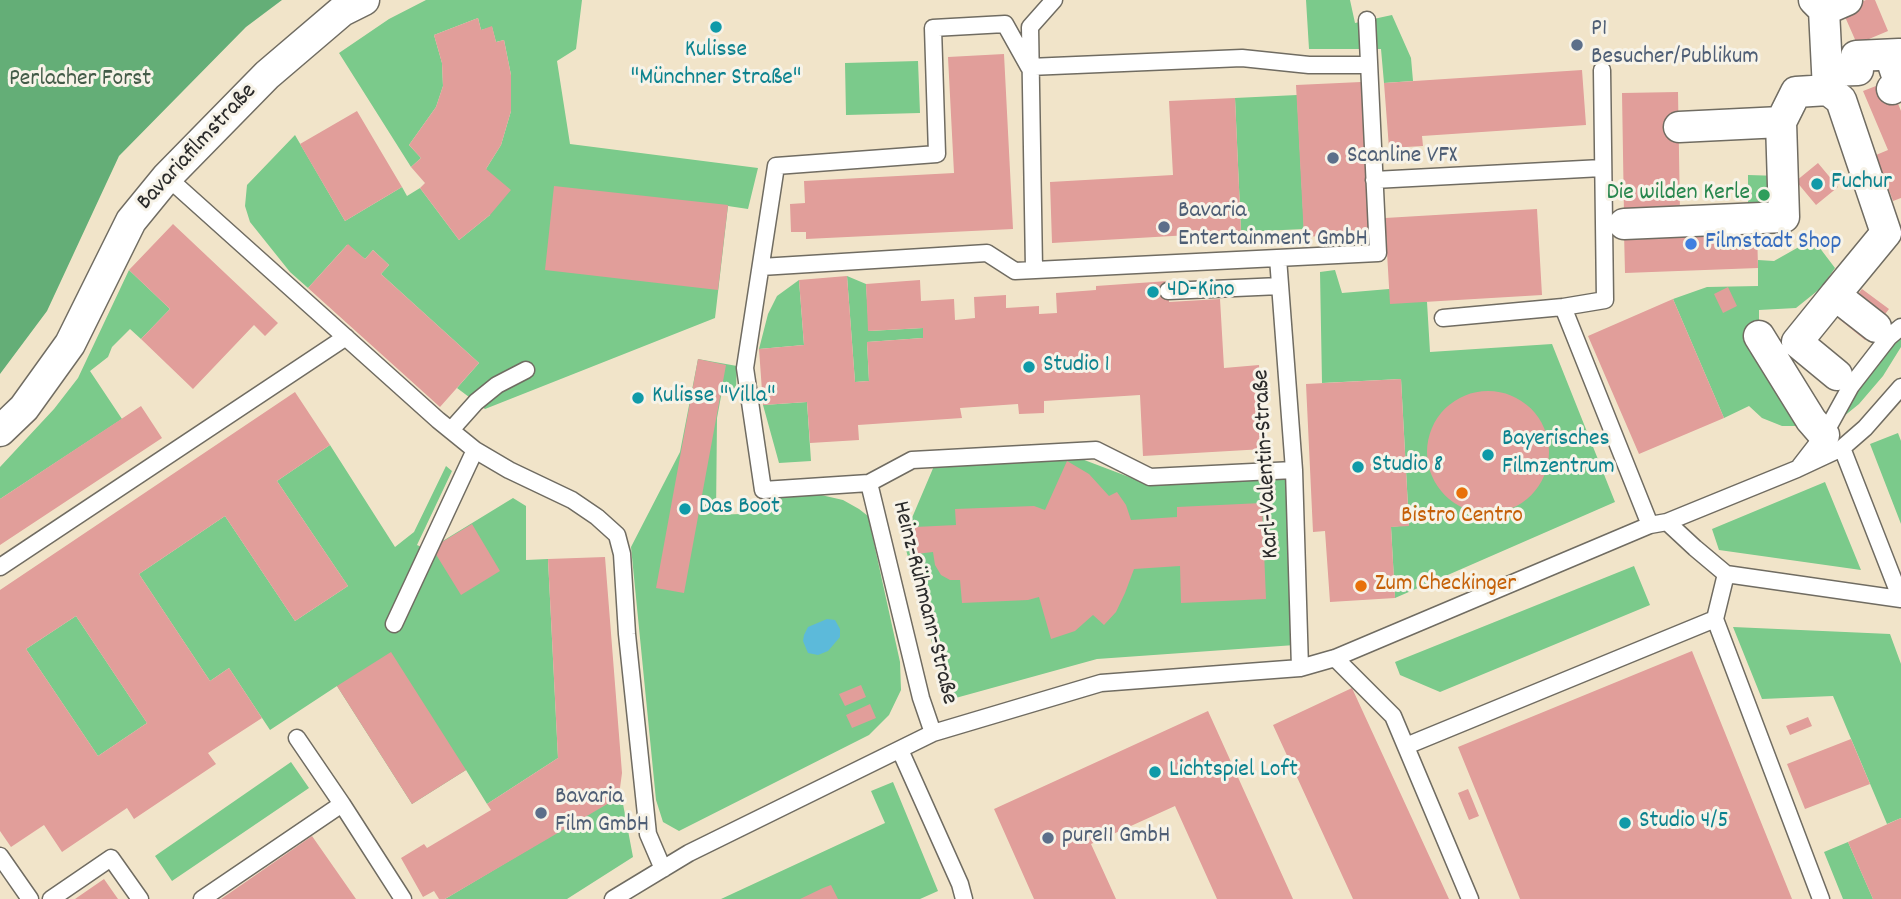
<!DOCTYPE html>
<meta charset="utf-8">
<style>
body{margin:0}
canvas{display:block;background:#f1e4c9}
</style>
<canvas width="1901" height="899"></canvas>
<script>
const g = document.querySelector('canvas').getContext('2d');
g.lineJoin = 'round';
function fill(path, color) { g.fillStyle = color; g.fill(path, 'evenodd'); }
const poly = rows => new Path2D(rows.map(r => 'M' + r).join(''));
function trace(path, color, width, dash) { g.strokeStyle = color; g.lineWidth = width; g.lineCap = dash ? 'butt' : 'round'; g.setLineDash(dash || []); g.stroke(path); }
function write(font, color, halo, rows, align = 'center') {
  g.font = font + ' Dekko,sans-serif'; g.lineWidth = 6; g.setLineDash([]); g.textBaseline = 'middle'; g.strokeStyle = halo; g.fillStyle = color; for (const [text, x, y, turn = 0] of rows) {
    g.save(); g.translate(x, y); g.rotate((+turn || 0) * Math.PI / 180); g.textAlign = isNaN(turn) ? turn : align; if (halo) g.strokeText(text, 0, 0); g.fillText(text, 0, 0); g.restore();
  }
}
fill(poly([
 [426,0,582,0,576,49,557,61,570,144,758,168,748,209,728,206,715,318,485,409,457,388,479,363,381,274,389,265,373,250,365,259,347,245,308,288,290,272,250,222,245,206,247,185,295,135,345,221,402,187,407,196,420,188,459,240,490,215,486,169,501,145,511,111,511,75,504,40,496,42,492,27,481,30,478,18,434,35,442,63,443,86,436,107,409,145,421,158,411,167,339,53,389,19],
 [1306,0,1350,0,1355,23,1392,15,1411,58,1413,81,1384,83,1381,49,1309,49],
 [918,61,920,113,846,115,845,63],
 [1297,95,1304,229,1241,232,1235,98],
 [1748,175,1780,176,1780,215,1748,216],
 [1813,239,1835,268,1821,288,1796,308,1759,310,1759,336,1801,426,1782,426,1762,418,1749,406,1724,418,1673,299,1707,287,1758,286,1758,260,1774,261],
 [129,270,170,309,141,339,130,329,112,347,108,357,90,371,122,419,0,499,0,467,54,409,78,378],
 [1335,270,1342,293,1389,289,1427,302,1430,352,1552,344,1615,502,1395,598,1391,527,1409,525,1401,379,1322,383,1320,272],
 [847,276,866,284,869,331,923,328,923,338,867,342,869,381,855,382],
 [799,280,804,345,759,349,768,314,777,296],
 [1901,334,1901,347,1883,376,1859,404,1838,421,1861,383],
 [698,359,737,366,736,388,722,391,717,418,716,515,763,513,768,504,779,496,790,491,821,495,843,500,859,509,868,516,900,662,901,690,889,715,869,735,679,831,663,822,656,800,631,547,680,452],
 [807,402,811,461,779,463,763,405],
 [1898,433,1901,441,1901,524,1870,444],
 [330,445,395,547,414,532,446,466,452,471,417,545,428,550,513,498,526,506,526,560,548,559,558,758,487,804,466,770,412,804,337,686,270,730,229,668,210,681,139,574,225,516,295,621,348,586,277,481],
 [1079,458,1145,483,1288,475,1295,645,1097,659,952,699,941,675,903,539,934,466],
 [1825,482,1861,570,1719,550,1712,529],
 [1634,566,1650,605,1440,692,1400,675,1395,662],
 [76,616,147,723,98,756,26,649],
 [1733,627,1890,634,1901,664,1901,818,1887,824,1833,696,1762,699],
 [291,762,309,788,172,881,155,856],
 [893,782,938,891,920,899,721,899,885,823,871,791],
 [620,788,633,857,567,899,445,899,593,811],
 [1848,842,1873,899,1843,899,1824,852]
]), '#7bca8b');
fill(poly([
 [0,0,282,0,246,27,119,156,47,311,0,374]
]), '#64ae77');
fill(poly([
 [827,619,835,620,840,629,840,637,828,651,818,655,808,653,803,641,804,635,808,627]
]), '#5cbada');
fill(poly([
 [1866,0,1875,0,1888,31,1857,44,1842,10],
 [478,18,481,30,492,26,496,42,504,40,511,75,511,111,501,145,486,169,511,190,490,215,459,240,420,188,425,183,411,167,421,158,409,145,436,107,443,86,442,63,434,35],
 [1004,54,1013,229,806,239,806,232,791,232,790,204,805,203,804,181,954,173,948,57],
 [1582,70,1586,125,1422,136,1423,146,1389,148,1384,83],
 [1889,81,1901,111,1901,198,1893,201,1876,155,1888,150,1863,91],
 [1361,82,1369,233,1304,237,1296,85],
 [1678,92,1680,214,1624,215,1622,93],
 [1235,98,1241,232,1052,243,1050,182,1173,175,1169,101],
 [357,111,402,187,345,221,300,144],
 [1818,163,1838,187,1816,205,1796,181],
 [554,186,728,205,718,290,545,270],
 [1537,209,1542,295,1390,304,1385,218],
 [173,224,278,323,265,336,254,325,193,389,141,339,170,309,129,270],
 [1757,228,1758,268,1625,273,1624,232],
 [348,244,365,259,373,250,389,265,381,274,479,363,440,407,308,288],
 [847,276,855,382,869,381,867,342,923,338,923,328,868,331,866,284,920,280,921,301,954,299,955,320,975,318,974,297,1006,295,1006,308,1039,306,1039,314,1057,313,1056,293,1096,290,1096,286,1168,281,1169,302,1220,299,1224,368,1259,365,1264,449,1143,456,1140,395,1044,401,1044,413,1019,414,1018,404,960,408,962,418,858,425,859,440,810,443,807,402,763,405,759,349,804,345,799,280],
 [1728,287,1737,306,1723,313,1714,294],
 [1862,289,1889,309,1865,340,1839,319],
 [1673,299,1724,418,1639,454,1588,336],
 [698,359,726,365,684,593,656,588],
 [1401,379,1409,526,1391,527,1395,598,1330,602,1325,531,1313,532,1306,384],
 '1427 452a61 61 0 1 1 122 0a61 61 0 1 1-122 0Z',
 [295,392,330,445,277,481,348,586,295,621,225,516,139,574,210,681,229,668,262,718,208,753,216,764,134,819,127,808,62,852,44,825,11,847,0,831,0,590],
 [76,616,147,723,98,756,26,649],
 [141,406,162,438,0,545,0,499],
 [1067,461,1089,474,1109,496,1117,492,1126,505,1131,520,1177,517,1177,507,1262,503,1266,599,1181,603,1180,566,1134,569,1125,593,1116,612,1104,625,1093,615,1075,631,1051,639,1039,597,1028,600,962,603,960,580,950,580,941,575,935,565,933,552,916,554,911,551,907,544,907,537,910,531,915,527,956,525,955,509,1034,506,1045,510],
 [472,524,500,571,461,595,432,548],
 [605,557,622,773,620,788,609,803,445,899,439,899,434,891,423,897,401,858,424,844,427,848,491,810,487,804,558,758,548,559],
 [1692,651,1792,899,1520,899,1458,747],
 [391,652,466,770,412,804,337,686],
 [861,685,866,697,845,706,839,694],
 [1352,688,1449,899,1353,899,1273,725],
 [870,704,876,718,852,728,846,715],
 [1208,711,1293,899,1217,899,1175,806,1091,844,1116,899,1034,899,994,809],
 [1808,717,1812,726,1790,735,1786,726],
 [1851,739,1870,784,1805,809,1787,764],
 [1468,789,1479,816,1469,820,1458,793],
 [1901,818,1901,899,1873,899,1848,842],
 [312,836,356,899,221,899],
 [104,879,118,899,75,899],
 [831,885,838,899,800,899,823,888]
]), '#e19e9a');
const lane = poly([
 [167,177,438,420,475,450,509,470,572,500,597,517,617,535,622,554,627,634,648,834,663,869],
 [1374,180,1602,168],
 [1278,258,1294,470,1300,668],
 [761,267,987,253,1015,271,1378,253,1367,20],
 [1034,269,1030,27,1054,0],
 [1168,291,1280,286],
 [1563,307,1650,525],
 [1443,318,1563,307,1605,300,1602,70],
 [451,430,476,402,497,385,526,370],
 [1842,448,1901,599],
 [1800,466,1824,435,1851,386,1889,337,1901,327],
 [1294,470,1150,477,1096,450,912,460,869,483,763,490,745,368,776,166,937,154,933,28,1005,24,1029,67,1242,58,1309,65,1369,65],
 [869,483,921,698,933,733],
 [1667,522,1695,548,1726,574,1901,599],
 [0,567,346,337],
 [1726,574,1715,619,1821,899],
 [394,624,475,450],
 [1335,658,1393,716,1470,899],
 [297,738,342,804,403,899],
 [1406,746,1715,619],
 [900,750,960,884,964,899],
 [0,856,30,899],
 [51,899,111,858,140,899],
 [202,899,342,804],
 [613,899,689,853,933,733,1101,683,1300,668,1335,658,1650,525,1667,522,1797,469,1842,448,1865,428,1901,387]
]);
const street = poly([
 [1814,0,1824,10,1828,90,1841,100,1886,233,1835,295,1876,327],
 [1824,10,1847,0],
 [1890,55,1900,85,1892,89],
 [1828,71,1858,70,1856,56,1899,54],
 [1679,127,1781,122],
 [1624,224,1784,217,1781,122,1796,92,1828,90],
 [1835,295,1797,342,1837,375],
 [1759,336,1811,420,1824,435],
 [0,431,24,408,70,344,131,221,167,177,267,75,342,11,364,0]
]);
trace(lane, '#706c62', 19);
trace(street, '#706c62', 33);
trace(lane, '#fff', 16);
trace(street, '#fff', 30);
for (const [x, y, r, color] of [
 [716,27,7,"#0f9aa8"],
 [1577,45,7,"#5c6f8a"],
 [1333,158,7,"#5c6f8a"],
 [1817,184,7,"#0f9aa8"],
 [1764,195,7,"#2e9e5b"],
 [1164,227,7,"#5c6f8a"],
 [1691,244,7,"#3f7fe0"],
 [1153,292,7,"#0f9aa8"],
 [1029,367,7,"#0f9aa8"],
 [638,398,7,"#0f9aa8"],
 [1488,455,7,"#0f9aa8"],
 [1358,467,7,"#0f9aa8"],
 [1462,493,7,"#e8710a"],
 [685,509,7,"#0f9aa8"],
 [1361,586,7,"#e8710a"],
 [1155,772,7,"#0f9aa8"],
 [541,813,7,"#5c6f8a"],
 [1625,823,7,"#0f9aa8"],
 [1048,838,7,"#5c6f8a"]
]) { const dot = new Path2D(); dot.arc(x, y, r, 0, 2 * Math.PI); g.fillStyle = color; g.fill(dot); trace(dot, '#f7f3e8', 2.5); }
write('24px', '#4e5e75', '#f7f3e8', [
 ["P1",1591,31],
 ["Besucher/Publikum",1591,59],
 ["Scanline VFX",1347,158],
 ["Bavaria",1178,213],
 ["Entertainment GmbH",1178,241],
 ["Bavaria",555,799],
 ["Film GmbH",555,827],
 ["pure11 GmbH",1062,838]
], 'left');
write('24px', '#0d838f', '#f7f3e8', [
 ["Kulisse",716,52,"center"],
 ["\"Münchner Straße\"",716,80,"center"],
 ["Fuchur",1831,184],
 ["4D-Kino",1167,292],
 ["Studio 1",1043,367],
 ["Kulisse \"Villa\"",652,398],
 ["Bayerisches",1502,441],
 ["Filmzentrum",1502,469],
 ["Studio 8",1372,467],
 ["Das Boot",699,509],
 ["Lichtspiel Loft",1169,772],
 ["Studio 4/5",1639,823]
], 'left');
write('24px', '#435b48', '#f7f3e8', [
 ["Perlacher Forst",80,81]
]);
write('24px', '#2b2b2b', '#f7f3e8', [
 ["Bavariafilmstraße",198,148,-47],
 ["Karl-Valentin-Straße",1268,464,-93],
 ["Heinz-Rühmann-Straße",923,603,76]
]);
write('24px', '#27864d', '#f7f3e8', [
 ["Die wilden Kerle",1750,195]
], 'right');
write('24px', '#366cbe', '#f7f3e8', [
 ["Filmstadt Shop",1705,244]
], 'left');
write('24px', '#c56008', '#f7f3e8', [
 ["Bistro Centro",1462,518],
 ["Zum Checkinger",1375,586,"left"]
]);
</script>
